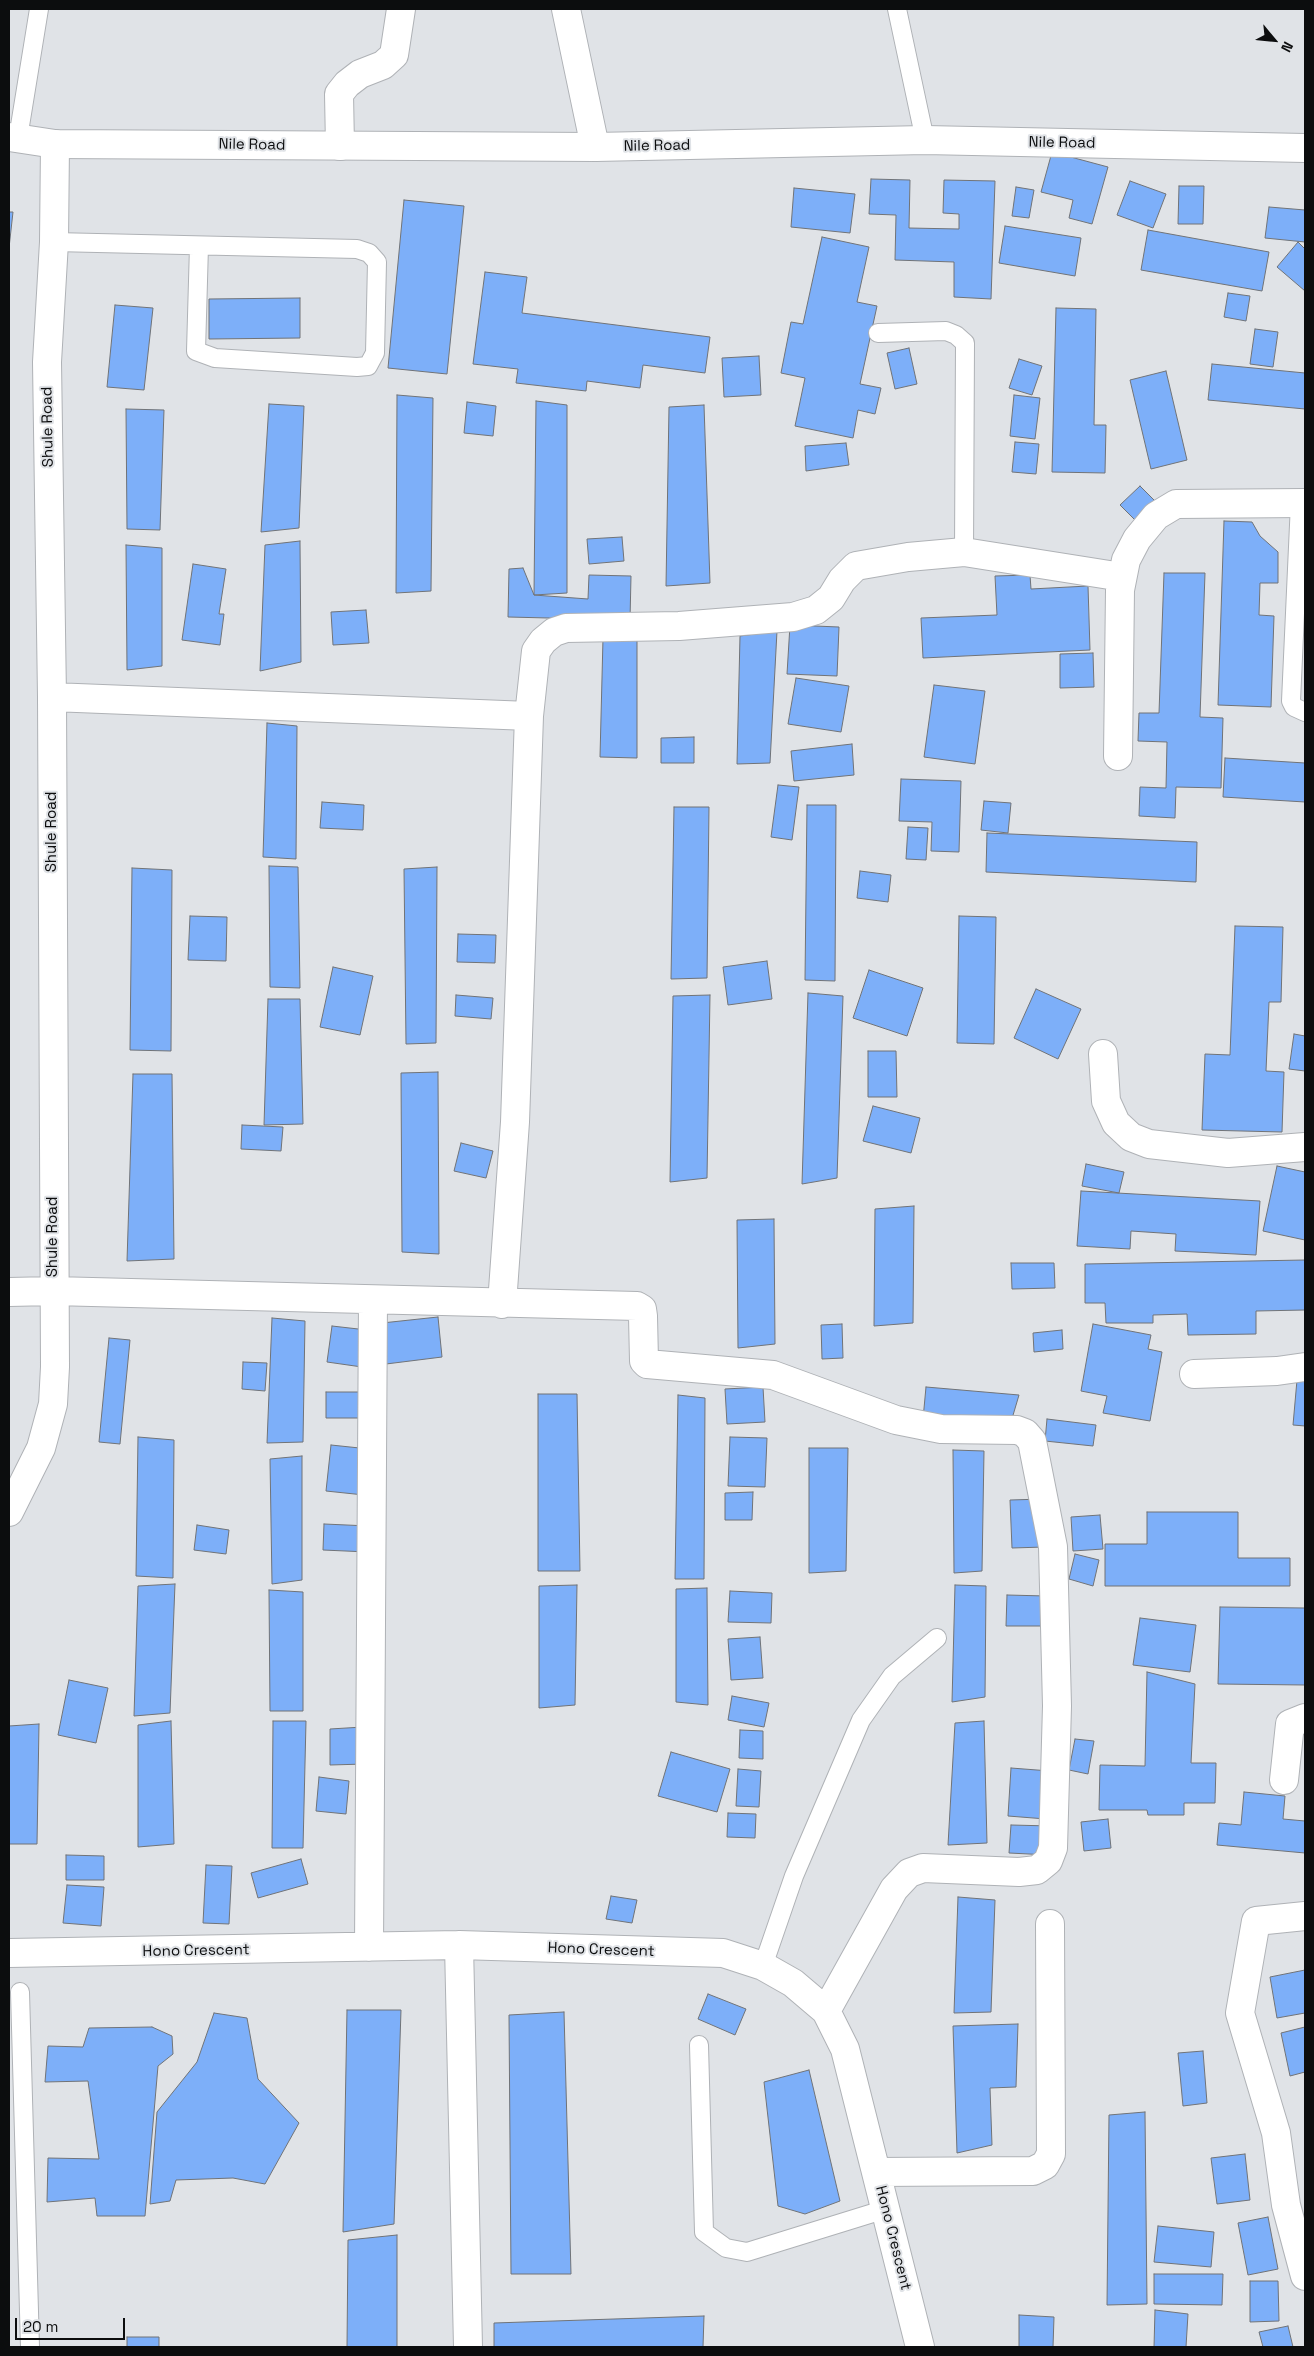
<!DOCTYPE html>
<style>
body{margin:0}
#map{position:relative;width:1314px;height:2356px;overflow:hidden;background:#e0e3e7;font-family:"Space Grotesk",sans-serif}
canvas{display:block}
.frame{position:absolute;inset:0;border:10px solid #0c0d0e;pointer-events:none}
.north{position:absolute;left:1249px;top:15px;width:50px;height:50px;-webkit-text-stroke:4px #e0e3e7;paint-order:stroke;rotate:118deg;font-size:14px;font-weight:700;line-height:20px;text-align:center;color:#0c0d0e}
.north::after{content:'';display:block;margin:auto;width:18px;height:22px;background:#0c0d0e;clip-path:polygon(50% 0,100% 100%,50% 72%,0 100%)}
.scale{position:absolute;left:15px;top:2318px;width:110px;height:22px;box-sizing:border-box;border:2px solid #0c0d0e;border-top:0;padding-left:6px;font-size:15px;line-height:18px;white-space:nowrap;color:#0c0d0e;-webkit-text-stroke:4px #e0e3e7;paint-order:stroke}
</style>
<div id="map">
<canvas width="1314" height="2356"></canvas>
<div class="frame"></div>
<div class="north">N</div>
<div class="scale">20 m</div>
</div>
<script>
const g = document.querySelector('canvas').getContext('2d');
g.lineJoin = 'round';
function fill(path, color) { g.fillStyle = color; g.fill(path, 'evenodd'); }
const poly = rows => new Path2D(rows.map(r => 'M' + r).join(''));
function trace(path, color, width, dash) { g.strokeStyle = color; g.lineWidth = width; g.lineCap = dash ? 'butt' : 'round'; g.setLineDash(dash || []); g.stroke(path); }
function write(font, color, halo, rows, align = 'center') {
  g.font = font + ' "Space Grotesk",sans-serif'; g.lineWidth = 4; g.setLineDash([]); g.textBaseline = 'middle'; g.strokeStyle = halo; g.fillStyle = color; for (const [text, x, y, turn = 0] of rows) {
    g.save(); g.translate(x, y); g.rotate((+turn || 0) * Math.PI / 180); g.textAlign = isNaN(turn) ? turn : align; if (halo) g.strokeText(text, 0, 0); g.fillText(text, 0, 0); g.restore();
  }
}
const building = poly([
 [1052,152,1108,167,1092,224,1069,218,1073,200,1041,192,1052,152],
 [871,179,910,180,909,228,959,229,959,214,943,213,944,180,995,181,991,299,954,297,954,262,895,260,896,215,869,214,871,179],
 [1130,181,1166,194,1153,228,1117,215,1130,181],
 [1179,186,1204,186,1203,224,1178,224,1179,186],
 [1016,187,1034,190,1029,218,1012,216,1016,187],
 [794,188,855,194,850,233,791,227,794,188],
 [404,200,464,206,447,374,388,368,404,200],
 [1269,207,1305,210,1305,242,1265,238,1269,207],
 [9,212,13,212,9,248,9,212],
 [1005,226,1081,238,1075,276,999,263,1005,226],
 [1148,230,1269,252,1262,291,1141,270,1148,230],
 [822,237,869,247,857,302,877,306,860,384,881,388,875,414,858,410,853,438,795,426,805,378,781,373,791,322,803,324,822,237],
 [1298,242,1305,249,1305,291,1277,267,1298,242],
 [485,272,527,277,522,313,710,337,705,373,643,365,640,388,587,381,586,391,516,383,518,369,473,364,485,272],
 [1228,293,1250,296,1246,321,1224,317,1228,293],
 [300,298,300,338,209,339,209,299,300,298],
 [115,305,153,308,144,390,107,387,115,305],
 [1056,308,1096,309,1094,425,1106,425,1105,473,1052,472,1056,308],
 [1255,329,1278,332,1273,367,1250,364,1255,329],
 [909,348,917,384,895,389,887,353,909,348],
 [759,356,761,395,724,397,722,358,759,356],
 [1019,359,1042,366,1032,395,1009,388,1019,359],
 [1212,364,1305,373,1305,409,1208,400,1212,364],
 [1166,371,1187,460,1151,469,1130,380,1166,371],
 [397,395,433,398,431,591,396,593,397,395],
 [1014,395,1040,398,1035,439,1010,436,1014,395],
 [536,401,567,405,567,593,534,595,536,401],
 [467,402,496,406,493,436,464,433,467,402],
 [269,404,304,406,299,528,261,532,269,404],
 [704,405,710,583,666,586,669,407,704,405],
 [126,409,164,410,160,530,127,529,126,409],
 [1015,442,1039,444,1036,474,1012,472,1015,442],
 [846,443,849,465,806,471,805,446,846,443],
 [1140,486,1160,506,1140,525,1120,505,1140,486],
 [1224,521,1252,522,1260,536,1278,552,1278,583,1260,583,1259,615,1274,616,1271,707,1218,705,1224,521],
 [622,537,624,561,589,564,587,539,622,537],
 [300,541,301,662,260,671,265,545,300,541],
 [126,545,162,548,162,666,127,670,126,545],
 [193,564,226,569,219,614,224,614,220,645,182,640,193,564],
 [523,568,534,595,588,599,589,575,631,576,630,620,508,617,509,569,523,568],
 [1164,573,1205,573,1200,717,1223,718,1221,788,1176,787,1175,818,1139,816,1140,787,1166,788,1167,742,1138,741,1139,713,1159,713,1164,573],
 [1030,575,1031,589,1088,586,1090,650,923,658,921,618,997,615,995,576,1030,575],
 [366,610,369,643,333,645,331,612,366,610],
 [790,625,839,627,837,676,787,674,790,625],
 [777,631,770,763,737,764,740,636,777,631],
 [637,635,637,758,600,757,603,638,637,635],
 [1093,653,1094,687,1060,688,1060,654,1093,653],
 [796,678,849,686,841,732,788,724,796,678],
 [934,685,985,691,975,764,924,757,934,685],
 [267,723,297,726,296,859,263,857,267,723],
 [694,737,694,763,661,763,661,738,694,737],
 [852,744,854,775,794,781,791,751,852,744],
 [1225,758,1305,763,1305,802,1223,797,1225,758],
 [901,779,961,781,959,852,931,851,932,822,899,821,901,779],
 [778,785,799,787,792,840,771,837,778,785],
 [984,801,1011,803,1008,833,981,830,984,801],
 [322,802,364,805,363,830,320,828,322,802],
 [807,805,836,805,835,981,805,980,807,805],
 [674,807,709,807,707,978,671,979,674,807],
 [908,827,928,828,926,860,906,859,908,827],
 [987,833,1197,842,1196,882,986,872,987,833],
 [269,866,298,867,300,988,270,987,269,866],
 [437,867,436,1043,406,1044,404,869,437,867],
 [132,868,172,870,171,1051,130,1050,132,868],
 [860,871,891,875,888,902,857,898,860,871],
 [190,916,227,917,226,961,188,960,190,916],
 [959,916,996,917,994,1044,957,1043,959,916],
 [1235,926,1283,927,1281,1002,1269,1002,1266,1071,1284,1072,1282,1132,1202,1130,1205,1054,1230,1055,1235,926],
 [458,934,496,935,495,963,457,962,458,934],
 [767,961,772,999,728,1005,723,967,767,961],
 [333,967,373,976,360,1035,320,1027,333,967],
 [869,970,923,988,907,1036,853,1018,869,970],
 [1036,989,1081,1009,1058,1059,1014,1038,1036,989],
 [808,993,843,996,837,1178,802,1184,808,993],
 [456,995,493,998,491,1019,455,1016,456,995],
 [710,995,707,1178,670,1182,673,996,710,995],
 [268,999,300,999,303,1124,264,1125,268,999],
 [1294,1034,1305,1036,1305,1071,1289,1069,1294,1034],
 [868,1051,896,1051,897,1097,868,1097,868,1051],
 [438,1072,439,1254,402,1252,401,1073,438,1072],
 [133,1074,172,1074,174,1259,127,1261,133,1074],
 [873,1106,920,1118,911,1153,863,1141,873,1106],
 [242,1125,283,1127,281,1151,241,1149,242,1125],
 [461,1143,493,1151,486,1178,454,1171,461,1143],
 [1086,1164,1124,1172,1119,1193,1082,1186,1086,1164],
 [1277,1166,1305,1172,1305,1240,1263,1231,1277,1166],
 [1081,1191,1260,1201,1256,1255,1175,1251,1176,1234,1131,1231,1130,1249,1077,1246,1081,1191],
 [914,1206,913,1323,874,1326,875,1209,914,1206],
 [774,1219,775,1344,738,1348,737,1220,774,1219],
 [1305,1260,1305,1310,1256,1311,1256,1334,1188,1335,1187,1314,1153,1315,1153,1323,1106,1323,1105,1303,1085,1303,1085,1264,1305,1260],
 [1011,1263,1054,1263,1055,1288,1012,1289,1011,1263],
 [438,1317,442,1357,386,1364,382,1323,438,1317],
 [272,1318,305,1321,303,1442,267,1443,272,1318],
 [842,1324,843,1358,822,1359,821,1325,842,1324],
 [1093,1324,1151,1335,1148,1349,1162,1352,1150,1421,1103,1413,1107,1396,1081,1391,1093,1324],
 [332,1326,367,1330,362,1367,327,1362,332,1326],
 [1062,1330,1063,1349,1034,1352,1033,1333,1062,1330],
 [109,1338,130,1340,120,1444,99,1442,109,1338],
 [243,1362,267,1363,265,1391,242,1389,243,1362],
 [1297,1380,1305,1381,1305,1426,1293,1425,1297,1380],
 [763,1387,765,1422,727,1424,725,1389,763,1387],
 [926,1387,1019,1395,1011,1422,923,1419,926,1387],
 [326,1392,367,1392,367,1418,326,1418,326,1392],
 [538,1394,577,1394,580,1571,538,1571,538,1394],
 [678,1395,705,1398,704,1579,675,1579,678,1395],
 [1047,1419,1096,1425,1093,1446,1045,1441,1047,1419],
 [138,1437,174,1440,173,1578,136,1576,138,1437],
 [730,1437,767,1438,765,1487,728,1486,730,1437],
 [331,1445,369,1449,364,1495,326,1491,331,1445],
 [809,1448,848,1448,846,1571,809,1573,809,1448],
 [953,1450,984,1451,982,1571,954,1573,953,1450],
 [302,1456,302,1580,272,1584,270,1459,302,1456],
 [753,1492,752,1520,725,1520,725,1493,753,1492],
 [1043,1499,1044,1547,1012,1548,1010,1500,1043,1499],
 [1147,1512,1238,1512,1238,1558,1290,1558,1290,1586,1105,1586,1105,1544,1147,1544,1147,1512],
 [1100,1515,1103,1549,1073,1551,1071,1517,1100,1515],
 [324,1524,369,1526,368,1552,323,1550,324,1524],
 [197,1525,229,1530,226,1554,194,1550,197,1525],
 [1075,1554,1099,1560,1093,1586,1069,1579,1075,1554],
 [175,1584,170,1713,134,1716,138,1586,175,1584],
 [577,1585,575,1705,539,1708,539,1586,577,1585],
 [955,1585,986,1586,985,1697,952,1702,955,1585],
 [707,1588,708,1705,676,1702,676,1589,707,1588],
 [269,1590,303,1592,303,1711,270,1711,269,1590],
 [730,1591,772,1593,771,1623,728,1622,730,1591],
 [1007,1595,1046,1596,1045,1626,1006,1626,1007,1595],
 [1220,1607,1305,1608,1305,1685,1218,1684,1220,1607],
 [1140,1618,1196,1625,1190,1672,1133,1665,1140,1618],
 [760,1637,763,1678,731,1680,728,1639,760,1637],
 [1147,1672,1195,1684,1191,1763,1216,1763,1215,1803,1184,1803,1184,1815,1148,1815,1147,1810,1099,1810,1100,1765,1145,1766,1147,1672],
 [69,1680,108,1688,96,1743,58,1735,69,1680],
 [732,1696,769,1703,764,1727,728,1720,732,1696],
 [171,1721,174,1844,138,1847,138,1725,171,1721],
 [273,1721,306,1721,303,1848,272,1848,273,1721],
 [984,1721,987,1843,948,1845,955,1723,984,1721],
 [39,1724,37,1844,9,1844,9,1726,39,1724],
 [363,1727,365,1764,330,1765,330,1729,363,1727],
 [740,1730,763,1731,763,1759,739,1758,740,1730],
 [1075,1739,1094,1741,1088,1774,1069,1770,1075,1739],
 [671,1752,730,1769,717,1812,658,1796,671,1752],
 [1011,1768,1050,1771,1046,1819,1008,1816,1011,1768],
 [738,1769,761,1771,759,1807,736,1806,738,1769],
 [319,1777,349,1781,346,1814,316,1811,319,1777],
 [1244,1792,1285,1796,1283,1819,1305,1821,1305,1853,1217,1845,1219,1823,1241,1825,1244,1792],
 [728,1813,756,1814,755,1838,727,1837,728,1813],
 [1108,1819,1111,1848,1084,1851,1081,1822,1108,1819],
 [1011,1825,1051,1826,1049,1855,1009,1853,1011,1825],
 [66,1855,104,1856,104,1880,66,1880,66,1855],
 [301,1859,308,1884,258,1898,251,1873,301,1859],
 [206,1865,232,1866,229,1924,203,1923,206,1865],
 [67,1885,104,1887,101,1926,63,1923,67,1885],
 [611,1896,637,1900,632,1923,606,1919,611,1896],
 [958,1897,995,1900,991,2012,954,2013,958,1897],
 [1305,1970,1305,2013,1277,2018,1270,1977,1305,1970],
 [708,1994,746,2009,735,2035,698,2019,708,1994],
 [347,2010,401,2010,394,2224,343,2232,347,2010],
 [564,2012,571,2274,511,2274,509,2015,564,2012],
 [214,2013,247,2018,258,2079,299,2123,265,2184,233,2178,176,2180,170,2201,150,2204,157,2112,197,2062,214,2013],
 [1018,2024,1016,2087,990,2088,992,2145,957,2153,953,2026,1018,2024],
 [152,2027,172,2036,173,2054,158,2066,145,2216,97,2216,95,2198,47,2202,48,2158,99,2159,88,2081,45,2082,48,2046,83,2047,89,2028,152,2027],
 [1305,2027,1305,2072,1290,2076,1281,2033,1305,2027],
 [1203,2051,1207,2103,1183,2106,1178,2053,1203,2051],
 [809,2070,840,2201,805,2214,778,2206,764,2082,809,2070],
 [1145,2112,1147,2304,1107,2305,1109,2115,1145,2112],
 [1245,2154,1250,2200,1217,2204,1211,2158,1245,2154],
 [1268,2217,1278,2269,1248,2275,1238,2223,1268,2217],
 [1158,2226,1214,2232,1211,2267,1154,2262,1158,2226],
 [397,2235,397,2347,347,2347,348,2240,397,2235],
 [1154,2274,1223,2274,1222,2305,1154,2304,1154,2274],
 [1250,2281,1278,2281,1279,2321,1250,2322,1250,2281],
 [1155,2310,1188,2314,1186,2347,1154,2347,1155,2310],
 [1019,2315,1054,2317,1053,2347,1019,2347,1019,2315],
 [704,2316,703,2347,494,2347,494,2323,704,2316],
 [1288,2326,1293,2347,1263,2347,1259,2332,1288,2326],
 [127,2337,159,2337,159,2347,127,2347,127,2337]
]);
fill(building, '#7daff9');
trace(building, '#707377', 1);
const service = poly([
 [897,9,925,140],
 [18,138,39,9],
 [54,242,357,249,369,253,377,262,375,353,368,366,357,367,215,358,196,351,199,246],
 [878,333,946,331,956,335,965,343,964,552],
 [1300,503,1291,701,1294,707,1305,712],
 [763,1966,794,1876,861,1720,892,1676,937,1638],
 [20,1992,30,2347],
 [699,2045,704,2232,726,2248,747,2252,886,2209]
]);
const minor = poly([
 [566,9,595,147],
 [340,146,339,94,347,84,360,74,383,65,394,55,401,9],
 [52,697,529,716],
 [1118,756,1120,590,1126,560,1137,539,1156,516,1176,504,1305,503],
 [1103,1054,1106,1101,1116,1123,1131,1137,1149,1144,1228,1153,1305,1147],
 [9,1292,53,1291,637,1306,642,1309,643,1316,644,1361,647,1364,773,1375,896,1420,941,1429,1017,1430,1025,1433,1032,1441,1053,1547,1057,1706,1053,1848,1048,1861,1037,1870,1019,1872,923,1868,909,1873,894,1889,826,2011],
 [502,1304,515,1122,529,716,536,651,543,641,554,632,566,628,679,626,793,617,816,610,831,598,842,580,856,566,908,557,964,552,1122,577],
 [1194,1374,1277,1371,1305,1367],
 [9,1512,41,1448,53,1404,55,1367,52,697,47,362,54,242,55,144],
 [1284,1780,1290,1724,1305,1718],
 [1305,1916,1256,1921,1240,2013,1276,2133,1286,2205,1305,2276],
 [459,1945,468,2347],
 [369,1947,373,1300],
 [9,1953,459,1945,723,1953,763,1966,793,1983,826,2011,845,2049,920,2347],
 [876,2172,1033,2171,1045,2165,1051,2154,1050,1924]
]);
const tertiary = poly([
 [9,137,55,144,595,147,925,140,1305,148]
]);
trace(service, '#afb2b6', 20);
trace(minor, '#afb2b6', 30);
trace(tertiary, '#afb2b6', 30);
trace(service, '#fff', 18);
trace(minor, '#fff', 28);
trace(tertiary, '#fff', 28);
write('15px', '#0c0d0e', '#e0e3e7', [
 ["Nile Road",1062,143,1],
 ["Nile Road",252,145,1],
 ["Nile Road",657,146,-1],
 ["Shule Road",48,427,-91],
 ["Shule Road",52,832,-90],
 ["Shule Road",53,1237,-90],
 ["Hono Crescent",601,1950,2],
 ["Hono Crescent",196,1951,-1],
 ["Hono Crescent",893,2238,76]
]);
</script>
